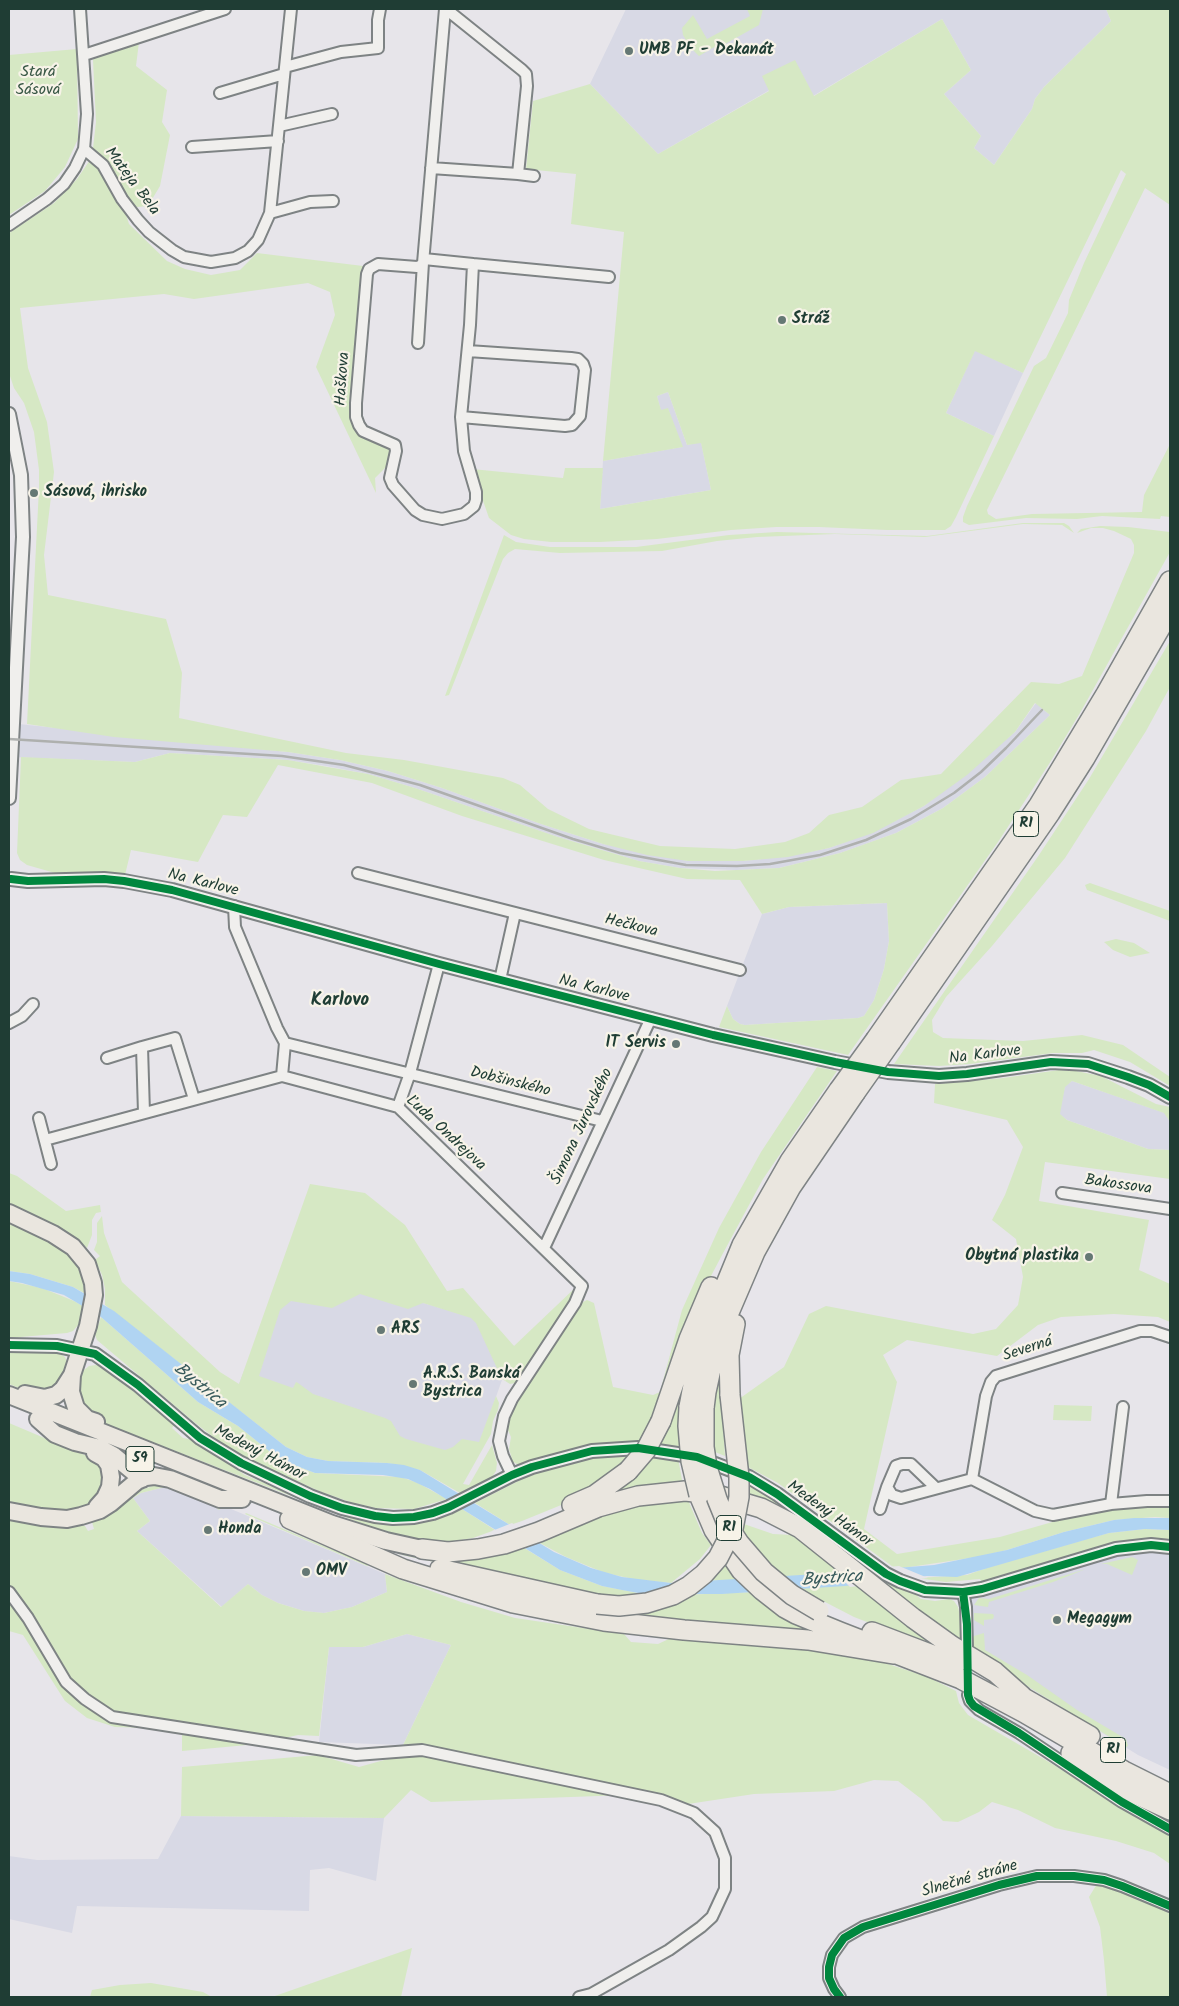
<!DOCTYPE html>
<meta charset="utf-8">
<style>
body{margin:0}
#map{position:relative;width:1179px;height:2006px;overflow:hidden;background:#e7e5ea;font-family:Kalam,sans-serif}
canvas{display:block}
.frame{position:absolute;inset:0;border:10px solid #1f3d34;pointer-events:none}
</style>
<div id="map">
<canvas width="1179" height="2006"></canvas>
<div class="frame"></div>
</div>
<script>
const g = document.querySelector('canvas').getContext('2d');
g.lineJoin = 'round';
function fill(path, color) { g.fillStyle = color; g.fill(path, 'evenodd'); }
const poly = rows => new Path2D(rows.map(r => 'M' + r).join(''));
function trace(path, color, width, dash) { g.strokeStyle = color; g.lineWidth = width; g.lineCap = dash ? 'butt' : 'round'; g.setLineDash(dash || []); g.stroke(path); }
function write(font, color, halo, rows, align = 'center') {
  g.font = font + ' Kalam,sans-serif'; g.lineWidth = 4.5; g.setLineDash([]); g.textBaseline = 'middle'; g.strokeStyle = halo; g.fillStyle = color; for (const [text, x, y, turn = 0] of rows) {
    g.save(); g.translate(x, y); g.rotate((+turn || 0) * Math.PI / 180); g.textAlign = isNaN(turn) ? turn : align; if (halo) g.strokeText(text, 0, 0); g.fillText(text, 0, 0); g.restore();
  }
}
fill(poly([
 [626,9,1106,9,1111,21,1044,87,1035,99,1032,109,994,165,974,148,981,136,944,94,971,70,942,19,813,96,801,72,658,154,590,84],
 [975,350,1023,373,994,436,946,413],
 [668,392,687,445,701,442,711,490,600,509,603,461,682,447,668,409,661,411,657,396],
 [1036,703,1050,715,985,777,943,808,896,833,840,853,779,868,737,870,680,868,639,861,558,837,415,788,368,774,326,766,288,760,170,753,135,762,9,757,9,723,288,752,340,760,388,771,442,788,541,824,603,844,688,861,743,861,788,856,829,848,873,832,924,806,1015,732],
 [887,903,889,941,884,969,874,1000,864,1016,858,1018,745,1025,740,1024,733,1019,727,1006,762,914,789,907],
 [1072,1081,1165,1113,1170,1122,1170,1150,1148,1149,1067,1120,1059,1114,1065,1086],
 [359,1285,473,1317,514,1346,480,1442,458,1474,239,1384,276,1287],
 [169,1486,205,1498,385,1574,387,1592,352,1607,324,1613,304,1611,278,1603,262,1595,248,1584,222,1607,137,1531,150,1521,133,1498,141,1493],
 [1119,1544,1170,1545,1170,1770,1138,1755,972,1652,968,1589],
 [407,1634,451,1645,403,1745,319,1742,329,1647,363,1647],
 [181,1816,384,1818,376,1881,329,1868,310,1870,309,1911,77,1906,72,1933,9,1919,9,1856,37,1860,158,1859]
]), '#d8d9e5');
fill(poly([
 [747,9,763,9,759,25,718,48,716,46,699,56,690,47,683,35,682,28,693,15,707,39,750,16],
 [1106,9,1170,9,1170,205,1145,188,987,510,988,514,996,519,1032,514,1142,512,1144,495,1170,444,1170,517,1161,516,1160,519,1102,516,1077,519,1026,518,969,525,963,522,963,517,967,506,1034,366,1046,358,1068,313,1069,300,1084,263,1126,174,1121,170,1023,373,975,351,946,413,994,436,956,517,951,526,945,530,887,530,819,527,776,527,731,530,657,539,600,542,551,542,524,539,511,535,489,518,472,469,563,478,565,468,603,468,600,509,711,490,701,443,687,445,668,392,657,396,661,410,668,408,683,447,603,461,624,232,571,224,576,174,526,169,533,101,590,84,658,154,769,91,762,76,795,60,814,96,942,19,971,70,944,94,981,136,974,148,994,165,1032,109,1035,99,1044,87,1111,21],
 [139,42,136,66,167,90,162,122,170,135,160,186,148,206,137,207,129,203,93,148,96,122,93,60,95,57],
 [77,49,78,139,65,167,45,191,9,215,9,55],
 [90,160,97,164,124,208,129,224,167,261,185,269,211,275,240,270,257,253,363,266,352,422,358,432,389,445,392,454,389,464,375,478,376,493,316,367,335,315,330,292,308,283,194,299,164,294,20,308,28,368,47,422,54,472,44,555,48,595,166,619,182,673,179,718,346,753,404,760,503,778,520,785,548,809,589,829,660,846,735,849,785,842,809,833,829,815,862,807,901,780,941,774,1031,682,1059,684,1082,676,1134,553,1134,545,1131,539,1114,531,1103,528,1091,528,1077,533,1081,529,1100,526,1128,527,1170,532,1170,552,1080,713,1049,764,998,842,848,1055,719,1027,727,1006,733,1019,740,1024,745,1025,858,1018,864,1016,874,1000,884,969,889,941,887,903,789,907,762,914,740,880,687,879,604,860,462,816,372,783,278,765,247,817,223,815,198,862,131,850,125,875,55,873,27,865,20,860,17,853,21,757,135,762,170,753,288,760,368,774,415,788,558,837,639,861,680,868,715,871,779,868,840,853,896,833,943,808,985,777,1050,715,1035,703,1015,732,967,775,924,806,873,833,829,848,788,857,743,861,688,861,647,855,603,844,541,824,442,788,388,771,340,760,288,752,114,737,27,724,39,488,39,470,34,432,24,403,14,388,9,373,9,233,54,203,77,179],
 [1023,523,1064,523,1069,526,1074,533,1062,525,1023,524,925,537,835,534,757,537,717,541,662,551,560,553,515,549,508,553,503,559,449,695,445,696,504,535,516,542,550,547,636,547,729,535,777,532,927,536],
 [1170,641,1170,687,1146,731,1065,858,992,946,946,997,932,1020,933,1032,943,1038,1023,1041,1082,1035,1123,1045,1170,1077,1170,1086,1130,1062,1094,1050,1082,1053,1053,1053,970,1064,939,1066,894,1064,1039,855,1089,779],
 [1090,883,1170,911,1170,921,1087,890,1085,885],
 [1116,939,1134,943,1150,953,1130,957,1113,950,1104,942],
 [817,1067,837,1071,763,1179,721,1257,703,1291,643,1443,627,1443,573,1449,528,1464,519,1465,513,1462,509,1449,511,1437,507,1428,507,1421,515,1404,581,1303,587,1300,594,1303,613,1387,653,1395,660,1392,682,1310,719,1228,761,1152],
 [1059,1070,1076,1071,1101,1076,1156,1104,1170,1107,1170,1122,1164,1113,1072,1081,1065,1087,1060,1114,1067,1120,1148,1149,1170,1150,1170,1179,1045,1162,1039,1201,1149,1220,1139,1270,1170,1284,1170,1322,1158,1317,1114,1314,1061,1317,1038,1325,997,1356,907,1340,883,1355,897,1382,864,1529,897,1554,1000,1537,1056,1521,1131,1504,1170,1503,1170,1518,1155,1517,1114,1520,1064,1532,1007,1550,977,1557,896,1569,778,1483,748,1467,739,1399,784,1367,809,1314,826,1306,973,1334,996,1329,1018,1305,1023,1277,1016,1239,992,1220,1005,1195,1023,1147,1007,1120,934,1103,935,1084,1003,1078],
 [9,1173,17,1176,66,1211,100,1205,101,1212,96,1213,92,1220,92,1235,87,1248,79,1241,62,1230,9,1205],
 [310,1184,365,1193,405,1225,447,1291,463,1288,514,1346,576,1287,576,1291,553,1328,550,1329,515,1383,510,1384,502,1379,476,1323,471,1318,423,1303,408,1309,360,1294,332,1308,291,1301,280,1310,259,1376,293,1388,296,1382,298,1383,313,1394,385,1418,391,1421,400,1436,406,1439,445,1450,453,1447,462,1439,479,1442,496,1396,499,1403,498,1410,493,1421,491,1434,463,1484,469,1485,492,1445,497,1463,496,1471,492,1477,460,1493,420,1470,387,1463,328,1461,307,1457,286,1447,105,1305,105,1289,102,1275,95,1260,100,1256,94,1250,97,1242,97,1223,102,1216,104,1233,122,1282,220,1372,239,1384],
 [9,1221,67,1250,78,1263,83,1277,84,1293,73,1287,30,1274,9,1271],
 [9,1281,42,1288,74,1301,83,1306,80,1323,73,1331,67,1333,9,1338],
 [101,1317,198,1402,238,1426,273,1454,289,1463,315,1473,401,1477,418,1483,447,1499,414,1509,375,1508,350,1502,319,1491,245,1458,217,1440,194,1422,97,1340,95,1335],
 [695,1337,681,1448,657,1444],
 [9,1351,59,1353,65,1357,68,1364,68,1373,48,1393,24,1390,9,1384],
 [721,1361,721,1394,725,1456,715,1452,714,1437,716,1382],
 [96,1365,101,1366,175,1424,172,1428,183,1438,194,1440,245,1475,339,1514,374,1523,397,1524,419,1522,462,1509,495,1530,473,1538,454,1541,431,1541,409,1538,373,1528,101,1422,77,1398,80,1377,84,1370,89,1366],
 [1054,1405,1092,1406,1091,1421,1053,1420],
 [9,1423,94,1459,104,1471,103,1494,84,1509,69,1512,9,1506],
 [635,1454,571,1501,522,1521,510,1525,475,1503,540,1470,571,1461,603,1455],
 [649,1455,678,1458,683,1485,607,1496],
 [157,1482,180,1486,220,1504,222,1506,219,1510,205,1498,169,1486,141,1493,133,1498,150,1521,137,1531,221,1607,248,1584,262,1595,278,1603,304,1611,324,1613,352,1607,387,1592,385,1574,461,1602,515,1618,624,1634,631,1642,658,1644,673,1637,797,1646,841,1653,879,1661,928,1677,956,1691,959,1703,968,1715,1054,1765,1135,1816,1170,1834,1170,1864,1154,1853,1116,1841,1055,1828,1018,1810,992,1802,979,1812,958,1822,943,1821,924,1801,898,1781,874,1780,834,1791,754,1794,688,1804,679,1807,627,1795,431,1802,411,1790,384,1818,181,1816,182,1767,318,1755,359,1767,395,1757,414,1757,417,1747,403,1745,451,1645,407,1634,363,1647,329,1647,319,1736,298,1735,258,1744,182,1751,182,1729,115,1727,87,1718,65,1701,23,1635,9,1631,9,1519,45,1526,81,1525,85,1526,88,1531,94,1529,92,1522,109,1514,136,1491,157,1485],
 [749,1484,790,1509,882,1578,895,1586,914,1593,921,1599,935,1601,949,1599,954,1601,958,1607,960,1616,960,1642,749,1495],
 [688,1500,702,1533,711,1545,700,1559,671,1583,638,1580,605,1573,566,1557,536,1541,603,1513,642,1503],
 [246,1513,331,1549,368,1561,370,1564,367,1566,245,1514],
 [744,1524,773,1534,792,1535,799,1537,843,1573,783,1577,767,1562,750,1541,742,1530],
 [1145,1529,1170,1530,1170,1541,1131,1540,1103,1546,982,1583,980,1579,946,1582,917,1578,967,1575,989,1567,1090,1538,1109,1533],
 [521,1546,560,1570,602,1586,644,1594,611,1597,582,1594,397,1554,437,1559],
 [1132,1557,1138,1560,1132,1575,1107,1564,1101,1564],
 [725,1562,740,1580,708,1581],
 [1086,1569,1053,1582,989,1602,988,1607,974,1605,979,1598,989,1599],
 [858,1584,935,1644,922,1643,854,1617,798,1588],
 [752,1592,793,1621,828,1638,645,1620,540,1601],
 [974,1613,993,1614,994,1616,993,1619,984,1620,984,1626,974,1620],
 [984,1633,985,1650,1027,1675,1077,1710,1126,1739,1128,1746,1126,1747,972,1652,972,1639,974,1636],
 [1097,1884,1134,1896,1170,1912,1170,1997,1107,1997,1104,1960,1100,1927,1089,1897],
 [412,1948,401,1997,272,1997],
 [151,1983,203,1992,212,1997,90,1997,92,1990,120,1985]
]), '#d6e8c4');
fill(poly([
 [9,1271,30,1274,73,1287,114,1311,286,1447,307,1457,328,1461,387,1463,404,1465,420,1470,554,1552,591,1568,622,1577,671,1583,833,1573,934,1565,1007,1550,1064,1532,1114,1520,1134,1518,1170,1518,1170,1530,1145,1529,1109,1533,957,1577,927,1576,845,1586,722,1594,644,1594,622,1590,602,1586,560,1570,430,1489,408,1479,383,1475,315,1473,289,1463,273,1454,238,1426,198,1402,101,1317,64,1295,22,1283,9,1281]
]), '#b0d4f2');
fill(poly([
 [512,1523,539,1540,518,1547,492,1531],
 [899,1566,928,1578,850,1587,835,1572]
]), '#e7e5ea');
const minor = poly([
 [84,55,225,9],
 [285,67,341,52,378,48,378,20,380,9],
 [220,93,284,74],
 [279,126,332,114],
 [192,147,278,141],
 [84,149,103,165,122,199,138,220,149,232,172,250,184,257,211,262,235,258,248,251,258,240,270,213,291,9],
 [431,168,518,174,527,86,526,74,522,70,446,9],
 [518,174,534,176],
 [270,213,310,202,333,201],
 [9,225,47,199,64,184,75,168,84,149,87,114,80,9],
 [424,259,473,264,470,325,461,417,464,451,476,492,476,500,474,506,464,514,442,519,423,515,415,510,393,485,390,478,396,451,395,445,363,431,359,425,356,417,356,403,367,274,369,269,378,264,417,267,420,266,423,263,445,9],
 [473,264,609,277],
 [418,343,423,263],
 [461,417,565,426,572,425,580,416,585,370,583,364,578,359,571,358,468,351],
 [358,873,740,970],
 [234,906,235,927,277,1028,285,1043,282,1076],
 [500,980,515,913],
 [9,1023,22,1016,33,1004],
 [285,1043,602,1121],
 [107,1058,142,1047],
 [398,1107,410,1073,439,964],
 [144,1113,142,1047,175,1038,194,1099],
 [39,1118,51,1164],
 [45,1140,282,1076,398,1107,582,1286,575,1303,512,1399,504,1416,499,1441,503,1456,512,1475],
 [1062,1193,1170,1209],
 [544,1248,651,1018],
 [972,1479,986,1396,991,1382,996,1376,1140,1331,1152,1331,1170,1337],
 [936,1488,911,1464,902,1464,896,1466,887,1487,892,1495,901,1498,972,1479,1035,1511,1053,1515,1111,1504,1147,1501,1170,1501],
 [1111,1504,1123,1407],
 [880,1509,887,1487],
 [9,1592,28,1618,66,1682,85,1699,112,1717,356,1755,422,1750,661,1800,694,1813,715,1832,725,1858,725,1889,712,1917,701,1927,669,1950,591,1994,579,1997],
 [963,1592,966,1607,967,1648],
 [968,1695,970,1701,979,1710,1019,1733,1122,1802,1170,1829],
 [840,1997,834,1989,829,1978,829,1967,832,1955,844,1938,863,1927,999,1885,1037,1876,1074,1876,1104,1880,1122,1886,1170,1906]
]);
const tertiary = poly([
 [9,414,21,475,23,537,9,798],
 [11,879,28,881,104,879,124,881,172,890,439,964,713,1035,835,1062,888,1072,939,1076,967,1074,1051,1062,1088,1064,1128,1077,1149,1085,1170,1097],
 [9,1345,57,1346,95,1354,138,1385,200,1438,241,1463,310,1496,342,1508,375,1516,393,1518,414,1517,433,1513,449,1507,512,1475,532,1467,592,1451,638,1448,697,1457,749,1477,777,1494,886,1574,900,1581,925,1590,963,1592,982,1589,1116,1549,1151,1545,1170,1547]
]);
const primary = poly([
 [9,1213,53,1234,73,1247,87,1264,93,1283,94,1295,88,1326,72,1375,63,1389,56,1395,45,1398,25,1394],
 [72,1375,71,1392,76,1408,87,1419,96,1422],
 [9,1395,332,1524,386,1541,422,1549],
 [38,1419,55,1434,75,1442,100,1448,113,1455,142,1479],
 [95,1453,104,1458,109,1465,111,1477,110,1487,105,1498,97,1507],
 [9,1511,41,1517,67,1519,81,1516,100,1510,111,1503,137,1481,146,1477,154,1476,170,1479,220,1499,242,1499]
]);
const motorway = poly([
 [876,1039,1039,805,1106,694,1170,581],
 [891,1042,1050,813,1085,758,1170,611],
 [730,1395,729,1355,735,1324],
 [689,1407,697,1364,712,1318,742,1245,790,1161,839,1090],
 [704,1408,706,1392,714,1355,728,1315,755,1252,791,1187,855,1093],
 [661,1421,689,1339,711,1287],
 [699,1495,714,1530,741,1570,762,1590,785,1608,796,1614,840,1632,961,1679,1023,1712,1124,1771,1170,1794],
 [572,1505,595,1495,628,1471],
 [290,1519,403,1569,513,1603,604,1621,684,1630,808,1640,893,1654],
 [422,1549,448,1552,478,1549,504,1544,539,1532,598,1507,638,1496,685,1491,714,1494,761,1508,800,1528,913,1618,952,1646,995,1672,1022,1696],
 [440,1569,597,1604],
 [872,1632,956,1664],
 [1010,1690,1090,1736],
 [1071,1753,1129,1791,1170,1810]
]);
trace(minor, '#7e8384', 14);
trace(tertiary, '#7e8384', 16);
trace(primary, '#7e8384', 20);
trace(motorway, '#7e8384', 22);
trace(minor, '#f0efed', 10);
trace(tertiary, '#f0efed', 12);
trace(primary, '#eae6df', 16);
trace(motorway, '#eae6df', 19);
trace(poly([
 [9,739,282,756,344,765,420,785,573,839,620,853,686,865,737,866,770,864,820,855,866,840,911,819,954,793,981,772,1006,748,1042,710]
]), '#aeb0ae', 2.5);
const motorwayBridge = poly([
 [839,1090,876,1039],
 [855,1093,891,1042],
 [689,1407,688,1426,691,1461,699,1495],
 [704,1408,704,1447,707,1467,717,1499,728,1526,739,1543,764,1572,792,1595,819,1611],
 [628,1471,646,1450,661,1421],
 [597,1604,619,1606,647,1603,673,1595,689,1586,704,1574,718,1558,733,1529,739,1497,739,1477,730,1395]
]);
trace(motorwayBridge, '#7e8384', 22, []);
trace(motorwayBridge, '#eae6df', 19);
trace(poly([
 [11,879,28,881,104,879,124,881,172,890,439,964,713,1035,835,1062,888,1072,939,1076,967,1074,1051,1062,1088,1064,1128,1077,1149,1085,1170,1097],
 [9,1345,57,1346,95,1354,138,1385,200,1438,241,1463,310,1496,342,1508,375,1516,393,1518,414,1517,433,1513,449,1507,512,1475,532,1467,592,1451,638,1448,697,1457,749,1477,777,1494,886,1574,900,1581,925,1590,963,1592,982,1589,1116,1549,1151,1545,1170,1547],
 [963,1592,967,1624,968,1695,970,1701,974,1706,1019,1733,1122,1802,1170,1829],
 [840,1997,834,1989,829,1978,829,1967,832,1955,844,1938,863,1927,999,1885,1037,1876,1074,1876,1104,1880,1122,1886,1170,1906]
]), '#00873e', 8);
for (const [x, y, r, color] of [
 [629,51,5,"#657874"],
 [782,320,5,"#657874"],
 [34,493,5,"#657874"],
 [676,1044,5,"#657874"],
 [1089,1257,5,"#657874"],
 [381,1330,5,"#657874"],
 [413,1384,5,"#657874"],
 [208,1530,5,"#657874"],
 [306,1572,5,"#657874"],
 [1057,1620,5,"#657874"]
]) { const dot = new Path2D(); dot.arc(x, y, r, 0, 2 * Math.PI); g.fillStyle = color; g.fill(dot); trace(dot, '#f7f3e8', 2); }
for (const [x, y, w] of [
 [1026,824,25],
 [140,1459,28],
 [729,1528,25],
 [1113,1750,25]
]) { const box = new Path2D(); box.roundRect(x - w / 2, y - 12.5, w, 25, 4); g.fillStyle = '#f7f3e8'; g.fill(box); trace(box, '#1f3d34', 1); }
write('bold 15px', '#1f3d34', null, [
 ["R1",1026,824],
 ["59",140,1459],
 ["R1",729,1528],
 ["R1",1113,1750]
]);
write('bold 16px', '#1f3d34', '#f7f3e8', [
 ["UMB PF - Dekanát",639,51],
 ["Stráž",792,320],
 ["Sásová, ihrisko",44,493],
 ["IT Servis",666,1044,"right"],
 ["Obytná plastika",1079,1257,"right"],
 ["ARS",391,1330],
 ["A.R.S. Banská",423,1375],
 ["Bystrica",423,1393],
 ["Honda",218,1530],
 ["OMV",316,1572],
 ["Megagym",1067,1620]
], 'left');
write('16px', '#385745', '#f7f3e8', [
 ["Stará",38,73],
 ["Sásová",38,91]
]);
write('16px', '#1f3d34', '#f7f3e8', [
 ["Mateja Bela",131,182,53],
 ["Haškova",344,379,-86],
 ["Na Karlove",203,884,14],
 ["Hečkova",631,927,14],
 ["Na Karlove",594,990,14],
 ["Na Karlove",985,1056,-7],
 ["Dobšinského",510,1083,14],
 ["Šimona Jurovského",583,1127,-65],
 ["Ľuda Ondrejova",445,1134,43],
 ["Bakossova",1118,1186,8],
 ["Severná",1028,1350,-18],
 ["Medený Hámor",259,1454,28],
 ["Medený Hámor",829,1515,36],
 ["Slnečné stráne",970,1880,-16]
]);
write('italic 18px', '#375a5b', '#f7f3e8', [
 ["Bystrica",199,1387,39],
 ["Bystrica",832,1580,-4]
]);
write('bold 19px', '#1f3d34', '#f7f3e8', [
 ["Karlovo",340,1002]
]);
</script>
